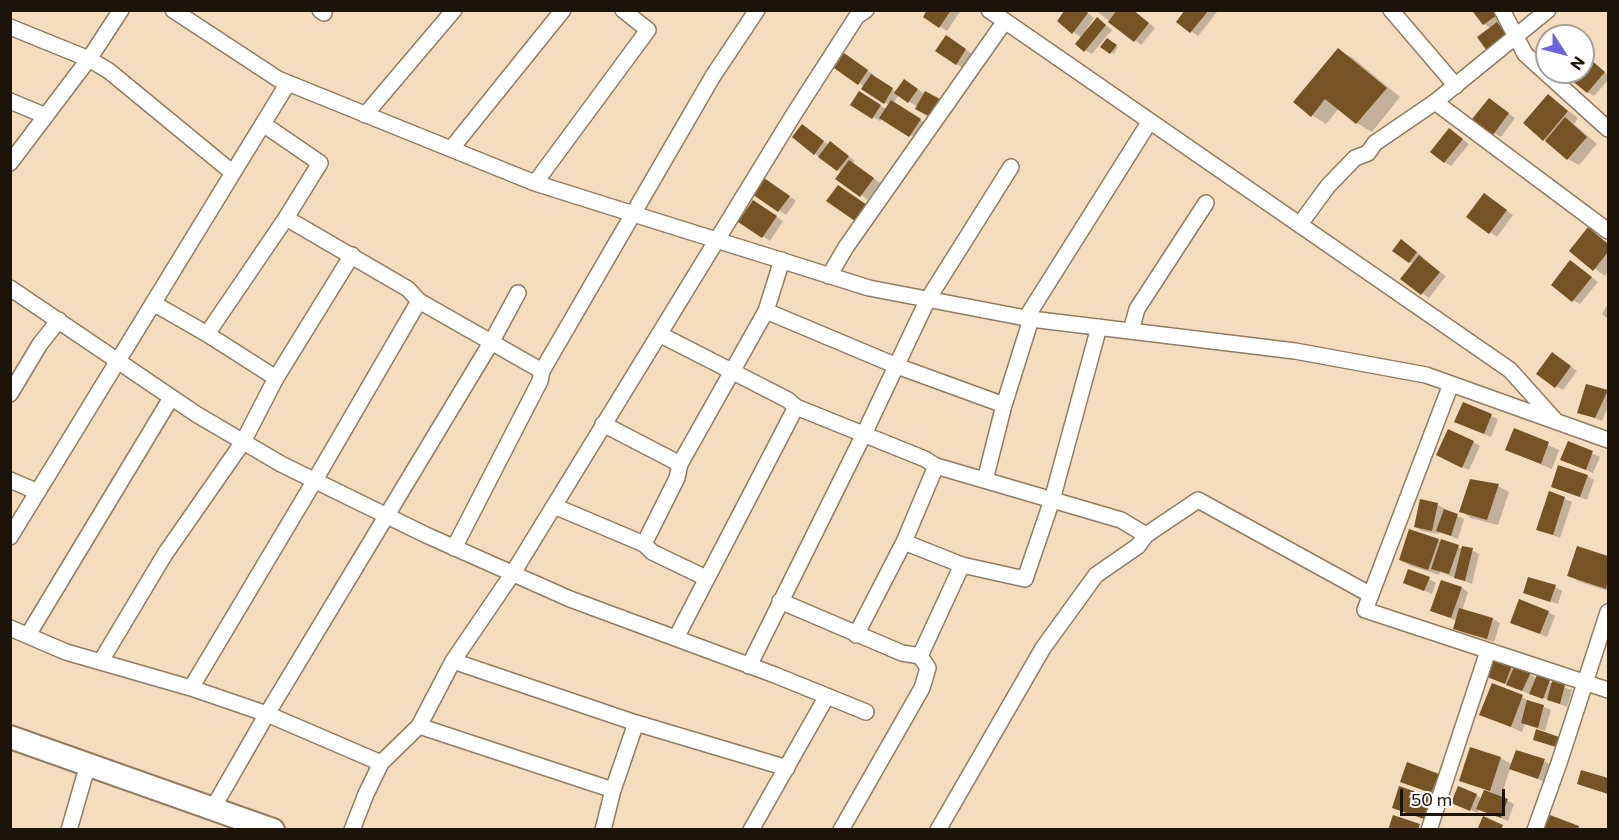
<!DOCTYPE html>
<style>
body{margin:0}
#map{position:relative;width:1619px;height:840px;overflow:hidden;background:#f4dcbf;font-family:Commissioner,sans-serif}
canvas{display:block}
.frame{position:absolute;inset:0;border:12px solid #1c1409;pointer-events:none}
.north{position:absolute;left:1535px;top:24px;width:60px;height:60px;box-sizing:border-box;background:#fff;border:2px solid #a4a19d;border-radius:50%;rotate:126deg;font-size:16px;font-weight:700;line-height:24px;text-align:center;color:#1c1409}
.north::after{content:'';display:block;margin:auto;width:21px;height:27px;background:#6b62dc;clip-path:polygon(50% 0,100% 100%,50% 72%,0 100%)}
.scale{position:absolute;left:1400px;top:789px;width:105px;height:27px;box-sizing:border-box;border:3px solid #1c1409;border-top:0;padding-left:8px;font-size:18px;line-height:21px;white-space:nowrap;color:#1c1409;-webkit-text-stroke:4px #fff;paint-order:stroke}
</style>
<div id="map">
<canvas width="1619" height="840"></canvas>
<div class="frame"></div>
<div class="north">N</div>
<div class="scale">50 m</div>
</div>
<script>
const g = document.querySelector('canvas').getContext('2d');
g.lineJoin = 'round';
function fill(path, color) { g.fillStyle = color; g.fill(path, 'evenodd'); }
const poly = rows => new Path2D(rows.map(r => 'M' + r).join(''));
function trace(path, color, width, dash) { g.strokeStyle = color; g.lineWidth = width; g.lineCap = dash ? 'butt' : 'round'; g.setLineDash(dash || []); g.stroke(path); }
fill(poly([
 [929,10,961,10,947,31,940,27],
 [1084,10,1094,18,1087,28,1089,29,1098,19,1112,30,1105,38,1118,47,1114,54,1102,46,1107,40,1105,38,1092,54,1085,50,1082,38,1059,21],
 [1095,10,1132,10,1155,28,1141,45],
 [1187,10,1215,10,1217,12,1198,36,1178,22],
 [1479,10,1496,10,1503,20,1498,24,1504,28,1513,40,1484,24,1476,13],
 [953,41,972,54,963,68,956,64],
 [1338,50,1353,58,1400,97,1372,132,1357,123,1339,108,1326,124,1312,115],
 [1584,55,1608,75,1608,80,1594,96,1587,92,1569,72,1583,72],
 [852,59,874,75,873,77,897,92,912,85,925,94,925,93,946,105,938,120,899,95,893,103,927,124,917,139,882,118,880,121,852,105,859,93,886,109,889,105,863,89,865,87,859,83],
 [1548,96,1578,118,1574,124,1597,144,1579,165,1568,159,1525,123],
 [1496,104,1515,118,1501,137,1494,133],
 [809,130,829,145,837,147,855,161,853,163,880,183,868,200,838,178,842,172,815,154],
 [1456,134,1469,144,1451,166,1445,162],
 [771,184,796,201,786,215,755,193],
 [1491,199,1513,215,1497,237,1468,217],
 [760,206,783,221,770,241,740,221],
 [1589,229,1608,243,1608,271,1605,276,1571,251],
 [1408,245,1423,257,1422,259,1446,276,1429,298,1402,279,1414,264,1410,262],
 [1571,262,1598,282,1580,304,1573,300],
 [1608,304,1608,319,1602,314],
 [1559,358,1577,371,1563,390,1556,386],
 [1607,392,1608,407,1602,421,1579,412],
 [1464,404,1498,419,1491,437,1463,425],
 [1515,430,1559,450,1552,469,1507,450],
 [1473,442,1480,446,1469,470,1445,459],
 [1569,443,1600,457,1593,473,1569,463],
 [1587,476,1594,480,1587,500,1553,487],
 [1498,486,1509,492,1498,525,1471,518,1461,511],
 [1550,493,1572,502,1560,538,1538,529],
 [1438,505,1445,509,1444,511,1464,519,1458,539,1439,531,1439,534,1422,531,1415,527],
 [1438,540,1463,549,1472,550,1479,554,1472,584,1440,572,1439,575,1411,566,1400,560],
 [1578,548,1608,558,1608,591,1580,582,1569,576],
 [1429,579,1436,583,1432,594,1404,582],
 [1555,587,1562,591,1558,604,1525,593],
 [1462,588,1468,592,1462,611,1493,619,1500,623,1494,642,1461,632,1454,628,1457,621,1432,611],
 [1548,612,1555,616,1547,637,1512,622],
 [1495,658,1537,678,1572,690,1567,707,1530,693,1529,694,1488,676],
 [1493,685,1551,710,1545,731,1525,724,1522,732,1481,714],
 [1471,748,1501,758,1513,765,1544,761,1551,765,1545,782,1510,768,1501,798,1514,804,1508,821,1479,809,1478,813,1460,806,1476,795,1482,799,1485,790,1461,780],
 [1582,772,1608,780,1608,794,1579,783],
 [1438,775,1445,779,1438,796,1402,781],
 [1430,798,1437,802,1431,821,1394,808]
]), '#0003');
fill(poly([
 [927,10,951,10,939,28,923,17],
 [1065,10,1085,10,1088,13,1072,34,1057,21],
 [1117,10,1133,10,1149,23,1134,42,1108,22],
 [1185,10,1209,10,1190,33,1176,22],
 [1476,10,1493,10,1497,15,1483,25,1473,12],
 [1097,17,1106,25,1084,52,1075,44],
 [1497,22,1507,35,1487,51,1477,37],
 [946,35,966,49,956,65,935,51],
 [1107,38,1117,45,1110,54,1100,47],
 [1338,48,1387,88,1356,124,1325,99,1311,117,1293,102],
 [844,53,868,70,858,85,834,68],
 [1583,53,1605,72,1587,93,1565,75,1567,72,1583,72],
 [871,74,893,88,884,104,861,89],
 [904,79,918,89,908,103,894,93],
 [859,91,881,105,872,119,850,105],
 [925,91,940,99,930,117,915,109],
 [1548,94,1568,111,1543,141,1523,123],
 [1489,98,1509,113,1493,135,1472,119],
 [891,100,921,119,909,137,879,118],
 [1565,117,1587,137,1567,160,1545,141],
 [802,124,824,141,814,155,792,137],
 [1449,128,1463,139,1444,163,1430,152],
 [830,141,849,156,837,171,818,157],
 [849,160,874,178,860,197,835,179],
 [764,178,790,196,778,212,752,194],
 [838,185,867,205,855,221,826,201],
 [1484,193,1507,210,1489,234,1466,217],
 [753,200,777,216,762,238,738,222],
 [1588,227,1608,244,1608,252,1593,271,1569,251],
 [1401,239,1417,252,1409,263,1392,251],
 [1419,255,1440,272,1421,295,1400,279],
 [1570,260,1592,277,1572,302,1551,285],
 [1552,352,1571,366,1555,388,1536,374],
 [1586,384,1608,390,1595,418,1577,413],
 [1463,402,1492,414,1484,434,1454,422],
 [1514,428,1549,442,1541,464,1505,450],
 [1448,429,1474,441,1462,468,1436,455],
 [1568,441,1593,451,1586,470,1560,460],
 [1558,465,1588,475,1580,497,1551,487],
 [1470,479,1499,484,1487,520,1459,512],
 [1549,491,1565,497,1553,535,1536,530],
 [1420,499,1438,503,1432,531,1414,527],
 [1444,509,1458,514,1451,536,1436,531],
 [1409,529,1439,539,1428,570,1399,560],
 [1441,539,1459,545,1449,574,1431,569],
 [1462,546,1473,548,1465,581,1454,578],
 [1577,546,1608,556,1608,580,1606,589,1567,576],
 [1408,569,1430,577,1424,591,1403,583],
 [1528,577,1556,585,1550,602,1523,593],
 [1441,580,1462,587,1451,618,1430,611],
 [1519,599,1549,611,1540,634,1510,623],
 [1459,608,1493,618,1487,639,1453,629],
 [1494,656,1513,663,1505,684,1487,677],
 [1515,665,1531,672,1522,691,1506,685],
 [1537,675,1550,680,1543,699,1529,694],
 [1552,681,1565,685,1560,704,1547,700],
 [1492,683,1523,695,1511,727,1479,715],
 [1527,700,1544,705,1538,728,1521,723],
 [1536,729,1559,737,1556,747,1533,740],
 [1470,747,1501,757,1490,791,1459,781],
 [1516,750,1545,759,1538,779,1509,769],
 [1407,762,1439,774,1431,793,1400,782],
 [1581,770,1608,778,1608,794,1577,784],
 [1399,786,1431,797,1424,819,1392,808],
 [1458,786,1477,794,1470,811,1451,803],
 [1484,790,1508,799,1501,818,1476,809],
 [1393,815,1420,824,1418,830,1388,830],
 [1550,815,1579,826,1578,830,1544,830],
 [1483,816,1503,825,1501,830,1477,830]
]), '#765324');
const street = poly([
 [173,10,278,79,535,183,869,288,1031,319,1295,351,1426,375,1608,440],
 [320,10,324,13],
 [989,10,1510,370,1554,419],
 [1391,10,1456,86],
 [1502,10,1525,54,1608,129],
 [10,27,89,59,109,71,233,173],
 [10,101,46,116],
 [1435,102,1608,231],
 [365,115,454,10],
 [451,149,563,10],
 [10,163,91,56,121,10],
 [535,183,648,30,623,10],
 [286,218,408,289,419,301,542,371],
 [1300,224,1328,186,1355,158,1368,153,1375,143,1435,102,1548,10],
 [829,276,846,247,1005,21],
 [10,288,196,414,281,464,426,535,570,599,775,675,866,712],
 [153,303,207,334,276,378],
 [766,311,897,366,1004,405],
 [1026,318,1150,121],
 [1131,331,1137,309,1206,203],
 [207,334,286,218,320,163,263,124],
 [659,334,788,400,796,407,925,459,936,466,1121,520,1146,535],
 [1451,384,1365,610,1608,690],
 [10,394,40,344,59,320],
 [603,424,680,464],
 [10,480,38,492],
 [985,480,1004,405,1031,319],
 [554,506,644,544,652,552,706,578],
 [10,537,288,83],
 [904,542,962,565,1025,579,1052,500,1099,327],
 [644,544,677,478,680,464,766,311,782,260],
 [454,548,540,381,542,371,713,76,757,10],
 [780,601,902,653,920,656,928,668,922,688,841,830],
 [10,628,66,652,191,688,267,714,381,763],
 [28,635,171,398],
 [856,635,904,542,936,466],
 [676,638,796,407],
 [920,656,962,565],
 [101,661,165,554,243,442,276,378,352,255],
 [453,661,636,723,787,768],
 [749,666,864,434,928,299,1011,167],
 [191,688,315,480,419,301],
 [419,726,613,790],
 [213,808,267,714,492,341,518,293],
 [69,830,88,764],
 [352,830,366,794,381,763,419,726,453,661,513,573,794,114,857,16,866,10],
 [603,830,613,790,636,723],
 [751,830,827,696],
 [938,830,1043,648,1096,575,1138,546,1146,535,1198,500,1371,595],
 [1429,830,1488,651],
 [1535,830,1559,763,1608,612]
]);
const secondary = poly([
 [10,737,273,830]
]);
trace(street, '#917c61', 18);
trace(secondary, '#917c61', 26);
trace(street, '#fff', 15);
trace(secondary, '#fff', 22);
</script>
